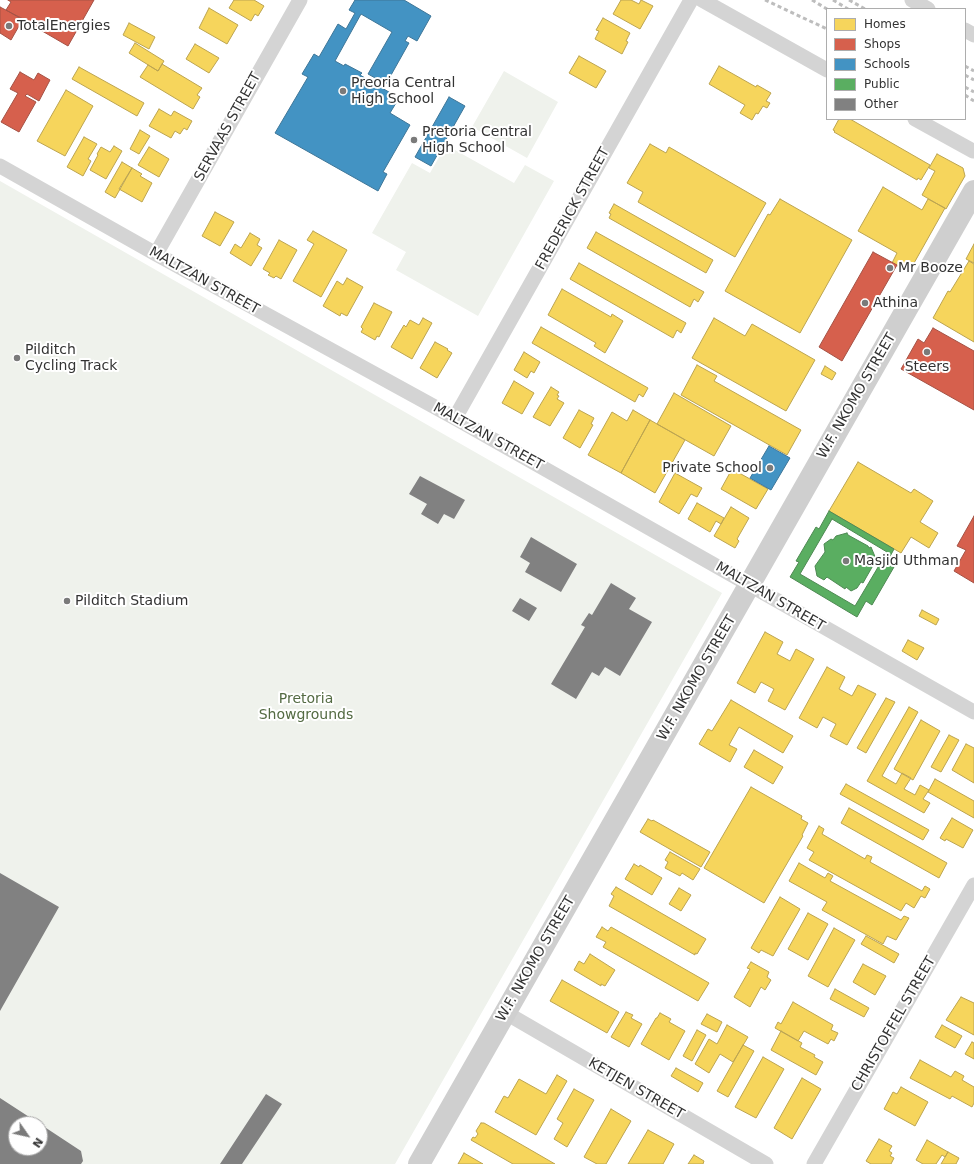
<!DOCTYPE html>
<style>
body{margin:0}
#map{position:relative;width:974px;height:1164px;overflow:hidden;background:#fff;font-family:"DejaVu Sans",sans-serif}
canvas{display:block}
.legend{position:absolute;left:826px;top:8px;width:140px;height:112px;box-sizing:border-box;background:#fff;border:1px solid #adadad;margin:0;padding:5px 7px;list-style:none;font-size:12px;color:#333}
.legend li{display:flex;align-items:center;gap:8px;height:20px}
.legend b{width:20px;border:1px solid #adadad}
.north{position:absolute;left:8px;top:1116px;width:40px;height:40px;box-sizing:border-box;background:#fff;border:1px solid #adadad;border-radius:50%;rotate:124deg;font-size:11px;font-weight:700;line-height:16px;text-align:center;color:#333}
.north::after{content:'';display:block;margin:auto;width:14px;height:18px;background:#7a7a7a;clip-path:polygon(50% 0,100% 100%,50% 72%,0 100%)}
</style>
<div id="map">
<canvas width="974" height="1164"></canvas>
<ul class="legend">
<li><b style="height:11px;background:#f6d55c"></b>Homes</li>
<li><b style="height:11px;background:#d6604d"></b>Shops</li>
<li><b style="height:11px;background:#4393c3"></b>Schools</li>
<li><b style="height:11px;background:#5aae61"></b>Public</li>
<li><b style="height:11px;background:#818181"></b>Other</li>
</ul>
<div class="north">N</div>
</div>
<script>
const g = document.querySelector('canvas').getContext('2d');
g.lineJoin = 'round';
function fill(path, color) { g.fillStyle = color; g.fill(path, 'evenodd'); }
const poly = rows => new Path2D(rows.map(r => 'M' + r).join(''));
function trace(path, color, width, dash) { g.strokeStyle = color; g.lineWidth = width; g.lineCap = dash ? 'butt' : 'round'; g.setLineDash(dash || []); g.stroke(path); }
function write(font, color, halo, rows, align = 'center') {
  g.font = font + ' "DejaVu Sans",sans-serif'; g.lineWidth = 4; g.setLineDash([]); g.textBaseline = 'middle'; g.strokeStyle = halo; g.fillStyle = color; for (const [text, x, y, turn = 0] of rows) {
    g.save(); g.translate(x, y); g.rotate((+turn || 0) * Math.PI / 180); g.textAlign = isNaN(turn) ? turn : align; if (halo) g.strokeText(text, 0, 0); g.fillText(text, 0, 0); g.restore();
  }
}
fill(poly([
 [504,71,558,102,527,158,472,127],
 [446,145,514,183,525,165,554,181,478,316,396,270,406,252,372,233,412,163,430,173],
 [0,181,722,593,395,1164,0,1164],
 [16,1124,40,1124,40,1148,16,1148]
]), '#eff2ec');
const homes = poly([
 [234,0,254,0,264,6,258,16,255,14,251,21,229,8,234,0],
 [621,0,631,0,639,4,641,0,653,6,640,29,613,14,621,0],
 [209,8,238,25,227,44,199,28,209,8],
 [603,18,630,33,626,41,628,42,622,54,595,39,599,31,596,30,603,18],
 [129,23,155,37,149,49,123,35,129,23],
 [135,43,164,61,158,71,129,53,135,43],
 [195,44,219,58,209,73,186,59,195,44],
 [579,56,606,71,596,88,569,73,579,56],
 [162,64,202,88,197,95,200,97,193,109,140,77,148,65,158,71,162,64],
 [719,66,756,87,757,85,771,93,766,101,770,103,767,108,763,106,758,114,756,113,752,120,740,113,745,105,709,84,719,66],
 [79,67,144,103,137,116,72,79,79,67],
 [66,90,93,106,65,156,37,141,66,90],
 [159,109,171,116,174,111,192,121,187,130,184,128,180,134,175,131,171,138,149,126,159,109],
 [839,119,850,119,930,165,921,180,918,178,917,180,834,132,835,131,833,130,839,119],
 [140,130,150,136,139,154,130,149,140,130],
 [84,137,97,144,88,159,91,161,83,176,67,167,84,137],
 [650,144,666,153,669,147,766,203,735,257,638,202,643,192,627,183,650,144],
 [114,146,122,151,106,179,90,170,98,155,97,154,101,147,110,152,114,146],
 [149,147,169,159,159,177,138,165,149,147],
 [937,154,963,168,965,176,946,209,922,195,935,171,929,168,937,154],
 [122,162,132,168,115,198,105,192,122,162],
 [132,168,142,174,140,176,152,183,142,202,119,189,132,168],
 [883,187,922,210,928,199,945,208,909,272,892,263,897,253,858,231,883,187],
 [780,199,852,240,800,333,725,291,768,214,770,215,780,199],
 [614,204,713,260,706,273,609,218,611,214,609,213,614,204],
 [215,212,234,222,220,246,202,236,215,212],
 [313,231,347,250,321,297,293,281,314,244,307,240,313,231],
 [596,232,704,292,698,302,694,299,690,307,587,248,596,232],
 [250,233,260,239,257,245,262,248,251,266,230,253,235,244,241,248,250,233],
 [279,240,297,250,281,279,276,276,274,278,268,275,270,273,263,269,279,240],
 [974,244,974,263,966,259,974,244],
 [969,261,974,264,974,342,933,318,948,291,950,292,969,261],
 [579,263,686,323,681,333,677,330,673,338,570,279,579,263],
 [347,278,363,287,347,316,341,313,340,316,323,306,337,281,343,285,347,278],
 [562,289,611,317,612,314,623,321,605,353,594,346,596,343,548,315,562,289],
 [374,303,392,312,379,337,377,336,375,340,361,332,363,329,361,327,374,303],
 [423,318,432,323,412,359,391,347,404,325,406,327,410,320,419,325,423,318],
 [714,318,745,336,752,324,815,360,786,411,692,358,714,318],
 [541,327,648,388,643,397,639,394,635,402,532,343,541,327],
 [435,342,448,349,447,350,452,353,437,378,420,368,435,342],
 [524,352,540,362,534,373,531,371,527,378,514,370,524,352],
 [697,365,717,376,714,381,801,430,787,455,681,395,697,365],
 [825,366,836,373,832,380,821,374,825,366],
 [514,381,534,393,522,414,502,403,514,381],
 [551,387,559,392,557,395,559,396,557,399,564,403,550,426,533,417,551,387],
 [674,393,731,426,714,456,657,424,674,393],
 [579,410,594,418,591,424,593,425,580,448,563,438,579,410],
 [633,410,650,420,621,473,588,455,612,412,627,421,633,410],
 [650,420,685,440,655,493,621,473,650,420],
 [858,462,911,493,914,489,933,501,920,522,938,533,929,548,911,537,901,553,829,511,858,462],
 [732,469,768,489,756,509,721,489,732,469],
 [675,473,702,488,697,497,691,494,679,514,659,502,675,473],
 [697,503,724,518,721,524,716,521,710,532,688,519,697,503],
 [731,507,749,518,737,539,739,541,735,548,714,536,731,507],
 [922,610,939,619,936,625,919,616,922,610],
 [765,632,783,642,777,654,790,661,796,649,814,659,785,710,768,701,774,689,761,682,755,693,737,683,765,632],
 [908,640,924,648,917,660,902,651,908,640],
 [827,667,845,677,839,689,852,696,858,685,876,694,847,745,830,736,836,724,823,717,817,728,799,718,827,667],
 [886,698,895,702,866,753,857,748,886,698],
 [731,700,793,736,783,753,739,727,729,745,737,749,730,762,699,744,708,729,712,731,731,700],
 [909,707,918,712,882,776,896,784,902,773,911,778,904,789,915,795,920,785,929,790,923,799,930,803,924,813,867,781,909,707],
 [921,720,940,731,913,780,894,769,921,720],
 [949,735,959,740,941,772,931,767,949,735],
 [966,744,974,748,974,783,952,770,966,744],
 [754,750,783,767,773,784,744,767,754,750],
 [935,779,974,801,974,818,928,792,935,779],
 [846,784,929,830,923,840,840,794,846,784],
 [751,787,802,816,801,819,808,823,802,835,803,836,764,903,704,868,751,787],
 [849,808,947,863,939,878,841,823,849,808],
 [952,818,973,830,963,848,946,839,945,841,940,838,952,818],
 [648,819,652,821,653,820,710,852,701,867,640,832,648,819],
 [819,826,824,829,822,834,865,859,867,855,872,857,870,862,922,891,925,886,930,889,925,898,921,896,914,908,906,903,901,911,809,860,814,852,807,848,819,826],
 [670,852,700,869,693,880,682,873,680,876,665,868,668,862,665,860,670,852],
 [799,863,825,878,828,873,833,876,830,881,901,920,904,916,909,918,896,940,887,936,883,944,822,910,827,902,789,881,799,863],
 [634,864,639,867,640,865,662,878,652,895,625,879,634,864],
 [616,887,706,939,697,954,695,953,695,955,609,906,614,896,611,894,616,887],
 [679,888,691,895,681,911,669,904,679,888],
 [780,897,800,909,773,956,761,950,759,953,751,948,780,897],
 [808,913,828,924,808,960,788,949,808,913],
 [602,927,608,931,611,927,709,983,698,1001,603,947,606,942,596,937,602,927],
 [834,928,855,940,828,987,808,976,834,928],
 [866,936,899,954,894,963,861,944,866,936],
 [590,954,615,970,605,986,601,984,601,986,574,970,579,961,584,964,590,954],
 [751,962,769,972,767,977,771,980,765,990,761,987,750,1007,734,997,750,969,747,968,751,962],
 [863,964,886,976,875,995,853,982,863,964],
 [562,980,619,1012,607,1033,550,1001,562,980],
 [835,989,869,1008,864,1017,830,999,835,989],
 [961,997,974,1003,974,1035,946,1020,961,997],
 [793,1002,833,1025,831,1030,838,1033,834,1041,831,1039,828,1044,804,1031,798,1041,775,1028,778,1022,781,1024,793,1002],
 [626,1012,633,1015,631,1018,642,1024,629,1047,611,1037,626,1012],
 [660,1013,671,1019,669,1022,685,1031,669,1060,641,1044,656,1018,657,1018,660,1013],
 [707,1014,722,1022,717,1032,701,1024,707,1014],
 [727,1025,748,1037,733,1062,720,1054,709,1073,695,1064,709,1039,717,1044,727,1025],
 [942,1025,962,1036,955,1048,935,1037,942,1025],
 [697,1030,706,1035,692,1061,683,1056,697,1030],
 [781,1031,802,1043,800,1047,815,1055,814,1057,823,1062,816,1075,771,1050,781,1031],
 [972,1042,974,1043,974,1059,965,1054,972,1042],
 [743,1045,754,1051,728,1097,717,1091,743,1045],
 [763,1057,784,1069,756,1118,735,1107,763,1057],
 [920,1060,951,1077,955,1071,964,1076,962,1080,974,1087,974,1103,972,1107,952,1096,950,1099,910,1078,920,1060],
 [676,1068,703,1083,698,1092,671,1076,676,1068],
 [557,1075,567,1081,536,1135,495,1112,504,1096,508,1098,519,1079,546,1094,557,1075],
 [802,1078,821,1089,792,1139,774,1128,802,1078],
 [901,1087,928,1102,915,1126,884,1109,893,1092,897,1094,901,1087],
 [574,1089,594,1100,567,1147,554,1139,563,1123,557,1119,574,1089],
 [611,1109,631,1121,606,1164,597,1164,584,1157,611,1109],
 [481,1123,484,1123,555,1164,513,1164,471,1140,473,1137,475,1138,478,1134,476,1131,481,1123],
 [648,1130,674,1144,663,1164,628,1164,648,1130],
 [879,1139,892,1146,889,1151,892,1153,890,1156,894,1158,891,1164,871,1164,866,1161,879,1139],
 [927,1140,948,1152,945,1157,942,1155,936,1164,923,1164,916,1160,927,1140],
 [948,1152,959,1158,956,1164,941,1164,948,1152],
 [464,1153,483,1164,458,1164,464,1153],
 [694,1155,704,1161,703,1164,688,1164,694,1155]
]);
fill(homes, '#f6d55c');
trace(homes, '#bca450', 1);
const shops = poly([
 [8,0,94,0,68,46,6,10,11,2,8,0],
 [0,7,23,19,11,40,0,33,0,7],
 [20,72,34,80,38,73,50,80,39,101,27,94,25,96,36,102,19,132,1,122,18,93,10,89,20,72],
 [873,252,897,265,842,361,819,347,873,252],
 [933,328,974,351,974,410,901,369,918,339,924,343,933,328],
 [974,516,974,583,954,571,966,550,957,546,974,516]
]);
fill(shops, '#d6604d');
trace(shops, '#a55245', 1);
const schools = poly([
 [355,0,404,0,431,16,417,41,408,36,405,41,409,43,386,84,368,74,392,32,361,14,335,61,344,66,345,64,362,73,360,75,399,98,390,113,410,125,383,172,387,174,378,191,275,133,308,77,302,74,314,54,319,57,338,24,346,29,355,13,349,10,355,0],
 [449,97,465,106,431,166,415,157,449,97],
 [769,446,790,458,771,490,750,478,769,446]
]);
fill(schools, '#4393c3');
trace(schools, '#3e7698', 1);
const public = poly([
 [829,511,894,549,887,562,894,567,872,605,866,601,857,617,790,577,799,562,796,561,816,527,819,529,829,511],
 [832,519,887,552,855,606,800,574,832,519],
 [847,533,848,535,868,546,869,548,871,547,876,559,874,559,875,562,863,583,861,582,857,588,851,591,846,587,845,589,827,577,824,580,817,576,815,566,825,552,824,544,831,539,833,540,836,536,847,533]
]);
fill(public, '#5aae61');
trace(public, '#4e8953', 1);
fill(poly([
 [420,476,465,500,454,519,444,514,438,524,421,514,427,504,409,494],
 [531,537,577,564,561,592,525,572,530,563,520,557],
 [611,583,636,598,629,609,652,622,620,676,605,667,599,676,592,672,576,699,551,684,585,627,581,625,589,613,592,615],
 [520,598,537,608,529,621,512,611],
 [0,873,59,907,0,1011],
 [266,1094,282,1104,242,1164,220,1164],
 [0,1098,40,1124,16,1124,16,1148,40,1148,40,1124,81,1151,83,1161,81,1164,0,1164]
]), '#818181');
trace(poly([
 [702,0,827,70],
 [912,0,928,9],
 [965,30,974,35],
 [915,119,973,151],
 [0,166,156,254,455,418,974,712],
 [156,254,300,0],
 [455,418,691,0],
 [506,1013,766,1164],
 [814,1164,974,885]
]), '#d4d4d4', 15);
trace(poly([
 [419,1164,974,191]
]), '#cfcfcf', 22);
trace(poly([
 [765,0,827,29],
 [812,0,827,9],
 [833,0,848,9],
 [849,0,865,9],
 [965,66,974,71],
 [965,75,974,80],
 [965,87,974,92],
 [965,95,974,101]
]), '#bdbdbd', 3, [4, 3]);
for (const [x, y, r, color] of [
 [9,26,4,"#7a7a7a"],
 [343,91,4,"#7a7a7a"],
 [414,140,4,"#7a7a7a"],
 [890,268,4,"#7a7a7a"],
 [865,303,4,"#7a7a7a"],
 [927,352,4,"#7a7a7a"],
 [17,358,4,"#7a7a7a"],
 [770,468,4,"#7a7a7a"],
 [846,561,4,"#7a7a7a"],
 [67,601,4,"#7a7a7a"]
]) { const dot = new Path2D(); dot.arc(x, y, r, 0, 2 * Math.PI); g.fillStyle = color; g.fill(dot); trace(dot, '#fff', 1.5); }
write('14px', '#333', '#fff', [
 ["TotalEnergies",17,26],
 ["Preoria Central",351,83],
 ["High School",351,99],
 ["Pretoria Central",422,132],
 ["High School",422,148],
 ["Mr Booze",898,268],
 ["Athina",873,303],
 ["Pilditch",25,350],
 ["Cycling Track",25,366],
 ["Steers",927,367,"center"],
 ["Private School",762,468,"right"],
 ["Masjid Uthman",854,561],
 ["Pilditch Stadium",75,601]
], 'left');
write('14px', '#333', '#fff', [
 ["SERVAAS STREET",228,127,-61],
 ["FREDERICK STREET",573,209,-61],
 ["MALTZAN STREET",204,281,29],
 ["W.F. NKOMO STREET",857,396,-60],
 ["MALTZAN STREET",488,437,29],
 ["MALTZAN STREET",770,597,30],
 ["W.F. NKOMO STREET",697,678,-60],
 ["W.F. NKOMO STREET",536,959,-60],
 ["CHRISTOFFEL STREET",894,1024,-60],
 ["KETJEN STREET",636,1089,30]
]);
write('14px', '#546b43', '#fff', [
 ["Pretoria",306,699],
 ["Showgrounds",306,715]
]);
</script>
